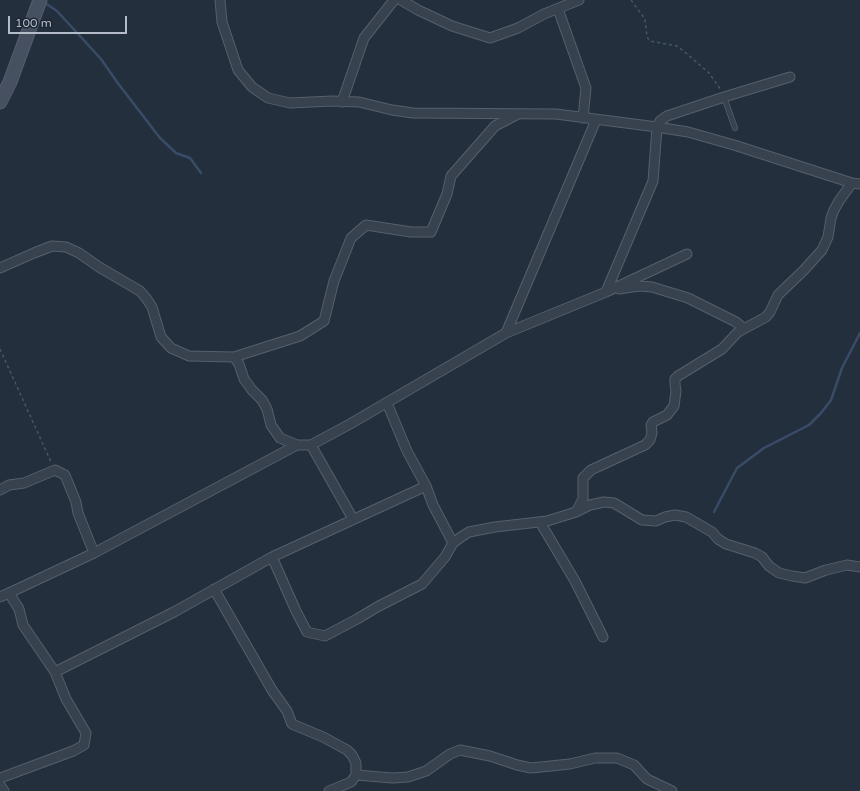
<!DOCTYPE html>
<style>
body{margin:0}
#map{position:relative;width:860px;height:791px;overflow:hidden;background:#242f3e;font-family:"Varela Round",sans-serif}
canvas{display:block}
.scale{position:absolute;left:8px;top:16px;width:119px;height:18px;box-sizing:border-box;border:2px solid #b4bcc9;border-top:0;padding-left:5px;font-size:12px;line-height:14px;white-space:nowrap;color:#b4bcc9;-webkit-text-stroke:3px #1d2633;paint-order:stroke}
</style>
<div id="map">
<canvas width="860" height="791"></canvas>
<div class="scale">100 m</div>
</div>
<script>
const g = document.querySelector('canvas').getContext('2d');
g.lineJoin = 'round';
const poly = rows => new Path2D(rows.map(r => 'M' + r).join(''));
function trace(path, color, width, dash) { g.strokeStyle = color; g.lineWidth = width; g.lineCap = dash ? 'butt' : 'round'; g.setLineDash(dash || []); g.stroke(path); }
trace(poly([
 [45,3,57,11,101,59,117,82,160,138,176,153,190,158,201,173],
 [714,512,737,468,764,448,809,425,821,413,831,400,842,368,860,333]
]), '#394c67', 2.5);
const lane = poly([
 [724,97,735,128]
]);
const street = poly([
 [220,0,222,22,238,70,252,87,268,98,290,103,332,101,359,102,392,110,413,113,556,114,657,127,688,132,734,145,852,183,860,184],
 [401,0,418,10,452,26,490,38,518,28,544,14,579,0],
 [558,9,586,88,583,118],
 [342,102,364,38,394,0],
 [0,268,34,253,52,246,66,247,79,253,99,267,140,291,146,298,152,307,161,337,171,348,189,356,234,357,300,336,324,321,334,281,351,238,366,225,411,232,431,232,447,194,451,176,495,126,518,114],
 [619,289,639,286,652,287,688,298,736,322,743,328],
 [606,292,653,181,657,127,660,121,667,116,724,97,790,77],
 [506,333,596,120],
 [234,357,239,364,244,379,252,390,262,400,267,409,271,425,280,438,297,445,311,445,350,424,506,333,606,292,687,254],
 [387,403,407,451,426,486,433,505,453,543],
 [311,445,353,519],
 [0,490,9,485,24,483,55,470,65,475,76,502,78,513,94,553],
 [576,512,590,505,604,502,614,503,642,520,656,521,665,517,675,515,686,517,712,532,718,539,726,544,755,553,762,557,769,566,779,573,792,576,805,578,826,570,847,565,860,567],
 [540,522,575,581,603,637],
 [272,557,296,611,307,632,325,636,357,619,379,606,422,584,445,557,453,543,461,537,469,532,495,527,547,521,576,512,583,499,583,478,591,470,645,445,650,440,652,433,651,425,653,422,667,415,674,406,676,391,675,384,675,379,678,376,722,349,738,332,766,317,770,312,778,295,804,270,822,250,828,237,831,218,834,210,839,201,852,183],
 [214,589,272,690,287,711,292,724,323,737,347,750,352,755,356,763,356,775,351,782,329,791],
 [9,593,94,553,297,445],
 [0,597,9,593,19,609,23,625,55,672],
 [356,775,393,778,408,777,426,771,450,754,460,750,490,756,517,765,531,768,570,764,595,758,617,758,634,765,647,779,672,791],
 [0,778,73,751,84,745,86,733,66,699,55,672,174,612,272,557,426,486],
 [0,785,4,791]
]);
const secondary = poly([
 [0,102,10,82,40,0]
]);
trace(lane, '#565f6c', 6);
trace(street, '#565f6c', 11);
trace(secondary, '#565f6c', 15);
trace(poly([
 [631,0,645,19,647,37,650,41,677,46,686,53,709,73,721,90],
 [0,349,51,462]
]), '#44595c', 1.5, [3, 3]);
trace(lane, '#38414e', 4.5);
trace(street, '#38414e', 9);
trace(secondary, '#465061', 13);
</script>
